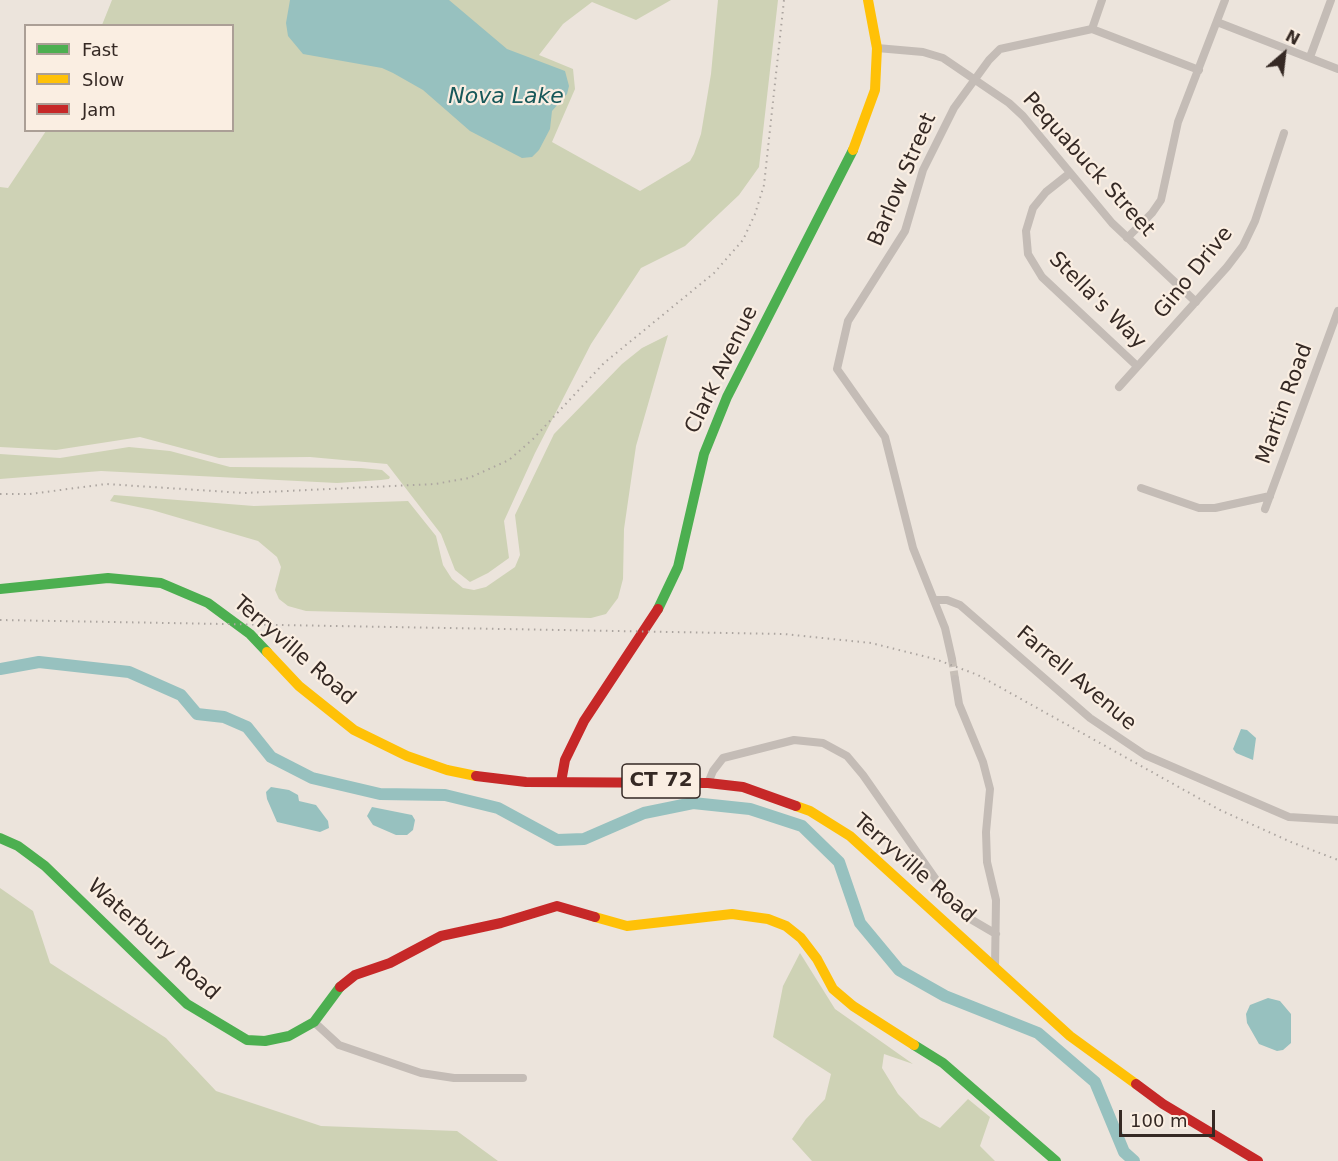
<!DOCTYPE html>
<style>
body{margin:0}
#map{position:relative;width:1338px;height:1161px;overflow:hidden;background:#ece4dc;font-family:"DejaVu Sans",sans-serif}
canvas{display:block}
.legend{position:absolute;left:24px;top:24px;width:210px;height:108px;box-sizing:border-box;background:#faeee2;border:2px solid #ab9f96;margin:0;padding:8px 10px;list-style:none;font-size:18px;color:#352924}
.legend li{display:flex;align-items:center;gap:12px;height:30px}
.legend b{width:30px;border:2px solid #ab9f96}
.north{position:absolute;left:1254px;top:24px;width:60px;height:60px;-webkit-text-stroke:4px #faeee2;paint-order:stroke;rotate:28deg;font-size:16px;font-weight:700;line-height:24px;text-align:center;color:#352924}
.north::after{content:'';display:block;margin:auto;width:21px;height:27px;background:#352924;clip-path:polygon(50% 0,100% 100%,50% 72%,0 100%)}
.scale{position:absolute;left:1119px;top:1110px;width:96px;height:27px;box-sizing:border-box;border:3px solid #352924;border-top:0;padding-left:8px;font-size:18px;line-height:21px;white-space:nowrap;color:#352924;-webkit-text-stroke:4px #faeee2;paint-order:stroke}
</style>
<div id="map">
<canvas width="1338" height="1161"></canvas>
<ul class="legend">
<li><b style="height:8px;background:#4caf50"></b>Fast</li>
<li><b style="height:8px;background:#ffc107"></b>Slow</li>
<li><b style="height:8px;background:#c62828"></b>Jam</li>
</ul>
<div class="north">N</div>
<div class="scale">100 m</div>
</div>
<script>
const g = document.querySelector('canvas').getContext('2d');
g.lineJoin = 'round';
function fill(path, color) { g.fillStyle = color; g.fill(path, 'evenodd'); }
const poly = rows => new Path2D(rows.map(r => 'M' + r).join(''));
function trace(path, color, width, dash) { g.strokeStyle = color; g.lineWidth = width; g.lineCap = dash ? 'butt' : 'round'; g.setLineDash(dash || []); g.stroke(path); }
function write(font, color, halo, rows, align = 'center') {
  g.font = font + ' "DejaVu Sans",sans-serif'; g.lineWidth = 4.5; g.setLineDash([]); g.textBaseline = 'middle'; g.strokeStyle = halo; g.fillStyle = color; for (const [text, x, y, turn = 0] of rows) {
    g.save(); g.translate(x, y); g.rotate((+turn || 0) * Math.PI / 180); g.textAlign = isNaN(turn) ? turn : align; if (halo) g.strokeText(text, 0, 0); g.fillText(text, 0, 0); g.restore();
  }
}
fill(poly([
 [112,0,671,0,636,20,592,2,563,24,539,55,573,69,575,89,552,142,640,191,690,161,694,154,701,134,711,74,718,0,778,0,759,167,739,195,685,246,641,268,591,344,535,453,504,521,509,558,488,573,470,582,455,570,441,534,387,464,310,457,219,458,140,437,56,450,0,447,0,187,8,188,46,131,232,130,232,26,102,25],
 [668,335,636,446,624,529,623,579,618,598,606,614,591,618,306,611,288,606,279,599,275,590,281,567,277,557,258,541,152,510,110,501,114,495,254,506,408,501,436,536,443,565,452,579,463,588,474,590,486,587,515,567,520,555,515,515,554,434,622,364,642,348],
 [129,447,170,451,230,467,361,468,382,470,390,477,389,479,381,480,337,483,101,471,0,479,0,454,60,458],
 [0,888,33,911,50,963,166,1038,216,1091,321,1126,457,1131,498,1161,0,1161],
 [800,953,835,1009,913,1064,884,1054,882,1068,898,1094,920,1117,940,1128,968,1099,990,1117,980,1146,995,1161,812,1161,792,1139,806,1119,825,1099,831,1074,773,1037,783,986]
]), '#ced2b5');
fill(poly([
 [290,0,449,0,507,49,565,71,569,86,567,94,552,111,550,129,539,150,532,157,522,158,470,131,423,90,393,73,382,68,303,54,288,36,286,23],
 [1241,729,1247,730,1256,738,1253,760,1236,753,1233,749],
 [271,787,289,790,298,795,299,801,316,805,328,821,329,828,320,832,277,822,267,799,266,792],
 [372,807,412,815,415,820,413,830,407,835,396,835,373,825,367,816],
 [1268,998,1280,1001,1291,1014,1291,1043,1283,1050,1277,1051,1259,1044,1247,1023,1246,1014,1250,1005]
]), '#97c1bf');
trace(poly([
 [0,669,39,662,129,672,181,695,197,714,224,717,247,727,271,757,312,778,380,794,445,795,498,808,557,840,584,839,644,813,693,803,750,809,802,826,839,862,860,923,899,970,945,996,1038,1033,1095,1082,1124,1152,1134,1161]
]), '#97c1bf', 12);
trace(poly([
 [952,659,955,679]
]), '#c7bfb7', 8, [8, 4]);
trace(poly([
 [1217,22,1338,69],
 [1092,29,1102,0],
 [877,48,923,52,943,58,1009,103,1023,116,1112,223,1196,302],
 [1310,57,1331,0],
 [1070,173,1046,192,1033,208,1026,231,1028,254,1042,277,1137,366],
 [1127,238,1152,213,1161,200,1178,122,1225,0],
 [1119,387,1227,267,1243,246,1255,221,1284,133],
 [1141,488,1199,508,1215,508,1270,496],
 [1265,509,1338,311],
 [934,600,947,600,960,605,1090,718,1145,755,1289,817,1338,820],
 [952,659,945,628,913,548,885,437,837,369,848,321,905,231,923,170,954,108,989,60,1000,49,1092,29,1199,70],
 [955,679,959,704,983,762,990,789,986,832,987,862,996,900,995,967],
 [708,783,713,771,723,758,794,740,823,743,847,756,863,775,944,891,967,917,996,934],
 [314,1022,339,1045,421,1073,454,1078,523,1078]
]), '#c4bcb6', 8);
trace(poly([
 [0,589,108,578,161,583,208,603,250,634,267,652],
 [658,609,678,567,704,454,727,397,853,150],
 [0,838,18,846,45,866,187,1004,247,1040,265,1041,289,1036,314,1022,340,987],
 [914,1045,943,1063,1056,1161]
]), '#4caf50', 10);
trace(poly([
 [853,150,875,90,877,48,868,0],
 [267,652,299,686,354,730,407,756,447,770,476,776],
 [796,806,810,811,850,836,1070,1036,1136,1084],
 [595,917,627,926,732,914,768,919,786,926,801,938,817,959,833,989,853,1006,914,1045]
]), '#ffc107', 10);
trace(poly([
 [476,776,526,782,708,783,743,787,796,806],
 [561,782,565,760,584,721,658,609],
 [340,987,355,975,390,963,441,936,501,923,557,906,595,917],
 [1136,1084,1163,1104,1258,1161]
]), '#c62828', 10);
trace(poly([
 [0,494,30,494,106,484,244,493,435,484,469,478,509,460,533,439,604,363,714,273,743,240,755,214,764,185,784,0],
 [0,620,784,634,871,643,935,659,978,675,1220,810,1291,842,1338,860]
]), '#aca5a0', 2, [1.5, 4.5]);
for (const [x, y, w] of [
 [661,781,78]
]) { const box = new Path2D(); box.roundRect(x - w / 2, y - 17, w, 34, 4.5); g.fillStyle = '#faeee2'; g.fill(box); trace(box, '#352924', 1.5); }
write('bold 20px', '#352924', null, [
 ["CT 72",661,781]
]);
write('21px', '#352924', '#faeee2', [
 ["Pequabuck Street",1088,165,48],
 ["Barlow Street",903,180,-67],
 ["Gino Drive",1194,273,-51],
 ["Stella's Way",1097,301,45],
 ["Clark Avenue",722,370,-64],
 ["Martin Road",1285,404,-70],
 ["Terryville Road",294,651,41],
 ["Farrell Avenue",1076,679,40],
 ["Terryville Road",914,869,41],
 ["Waterbury Road",153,940,42]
]);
write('italic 22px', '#175859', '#faeee2', [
 ["Nova Lake",506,97]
]);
</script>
